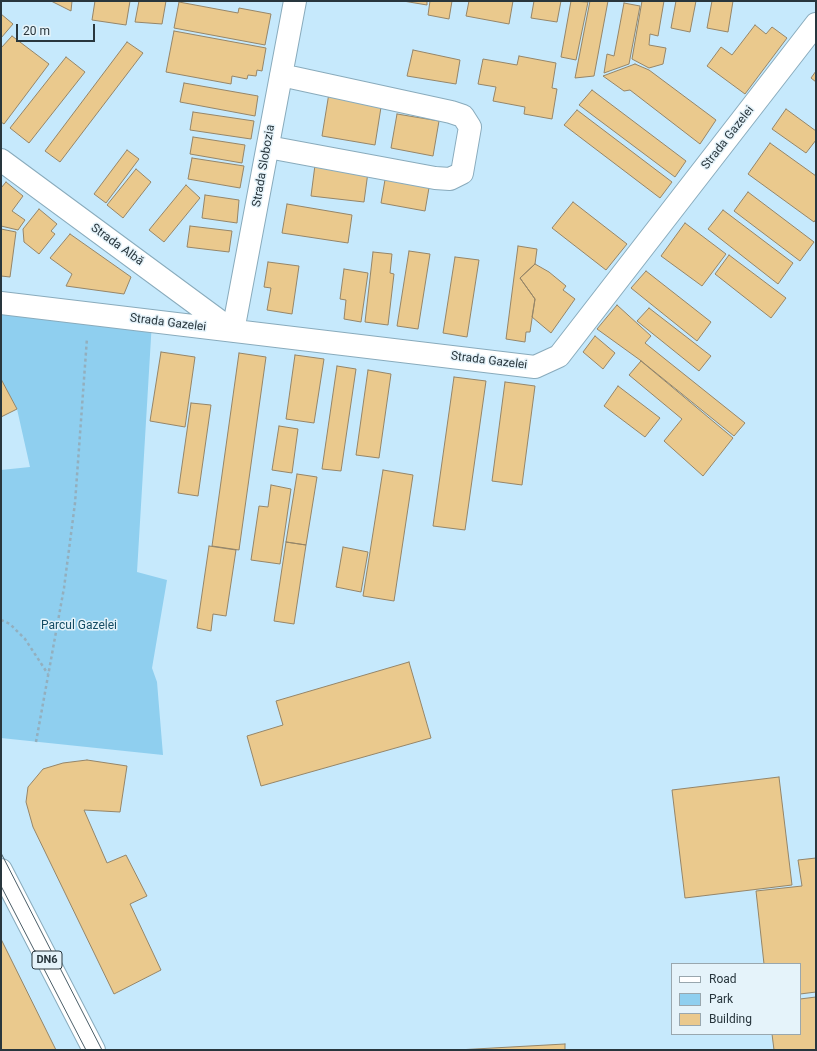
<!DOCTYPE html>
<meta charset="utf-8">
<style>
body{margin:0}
#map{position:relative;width:817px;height:1051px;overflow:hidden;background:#c6e9fc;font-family:Roboto,sans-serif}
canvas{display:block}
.frame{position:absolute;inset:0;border:2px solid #28363d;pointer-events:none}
.legend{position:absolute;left:671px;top:963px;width:130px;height:72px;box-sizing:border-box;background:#e5f3fa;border:1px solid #99a7ae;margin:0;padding:5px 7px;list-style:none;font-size:12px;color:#28363d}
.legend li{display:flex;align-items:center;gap:8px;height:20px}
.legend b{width:20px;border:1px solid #99a7ae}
.scale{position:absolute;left:16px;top:24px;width:79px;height:18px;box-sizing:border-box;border:2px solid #28363d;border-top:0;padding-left:5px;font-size:12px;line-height:14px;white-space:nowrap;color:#28363d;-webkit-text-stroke:3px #e5f3fa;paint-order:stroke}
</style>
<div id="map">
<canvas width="817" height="1051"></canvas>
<div class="frame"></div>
<ul class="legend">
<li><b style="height:5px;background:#fff"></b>Road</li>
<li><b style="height:11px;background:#8fcfef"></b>Park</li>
<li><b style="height:11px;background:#eac98d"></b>Building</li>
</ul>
<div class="scale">20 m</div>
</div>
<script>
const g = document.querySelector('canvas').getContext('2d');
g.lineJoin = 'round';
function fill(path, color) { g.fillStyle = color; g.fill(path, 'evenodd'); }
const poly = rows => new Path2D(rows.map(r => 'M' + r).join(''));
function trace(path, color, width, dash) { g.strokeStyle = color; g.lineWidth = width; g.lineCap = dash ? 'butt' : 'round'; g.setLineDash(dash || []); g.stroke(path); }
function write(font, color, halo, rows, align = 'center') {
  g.font = font + ' Roboto,sans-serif'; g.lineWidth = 3; g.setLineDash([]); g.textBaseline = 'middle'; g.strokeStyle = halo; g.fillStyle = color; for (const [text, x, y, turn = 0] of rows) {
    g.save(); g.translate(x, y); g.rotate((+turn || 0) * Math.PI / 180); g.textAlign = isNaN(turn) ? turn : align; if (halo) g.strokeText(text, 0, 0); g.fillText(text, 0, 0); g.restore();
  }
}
fill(poly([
 [1,303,152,321,137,572,167,580,152,668,157,682,163,755,1,738,1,470,30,467,17,409,1,379]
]), '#8fcfef');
const building = poly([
 [51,1,72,1,71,11,51,1],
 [95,1,130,1,126,25,92,20,95,1],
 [139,1,166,1,162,24,135,22,139,1],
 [403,1,427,1,427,5,403,1],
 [430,1,452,1,449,19,428,15,430,1],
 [469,1,513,1,509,24,466,16,469,1],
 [534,1,561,1,557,22,531,18,534,1],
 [571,1,588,2,576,60,561,57,571,1],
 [590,1,608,1,594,76,575,78,590,1],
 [642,1,664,1,658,36,650,34,649,45,666,48,663,64,649,68,632,59,642,1],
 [676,1,696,1,690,32,671,28,676,1],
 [712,1,733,1,728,32,707,28,712,1],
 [179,2,238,13,239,8,271,14,265,45,174,28,179,2],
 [624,3,640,6,629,64,604,73,607,54,614,56,624,3],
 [1,14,13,24,1,38,1,14],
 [755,25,766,34,772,27,787,38,745,94,707,66,721,47,732,55,755,25],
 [174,31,266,48,262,71,257,70,256,76,248,75,247,79,232,76,231,84,166,72,174,31],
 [12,36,49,64,4,124,1,122,1,48,12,36],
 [127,42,143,53,60,162,45,151,127,42],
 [413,50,460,60,456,84,407,76,413,50],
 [519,56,556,63,552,88,557,89,552,119,524,114,525,107,493,101,496,87,478,84,483,59,517,65,519,56],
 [66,57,85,72,29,143,10,128,66,57],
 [635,64,649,70,716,120,700,144,630,90,624,91,603,76,635,64],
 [816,71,816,82,811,78,816,71],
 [184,83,258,96,255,116,180,102,184,83],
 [592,90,686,161,675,177,579,105,592,90],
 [329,93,382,101,375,145,322,136,329,93],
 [786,109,816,131,816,140,806,153,772,129,786,109],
 [577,110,672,182,660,198,564,125,577,110],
 [193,112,254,121,251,139,190,130,193,112],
 [397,114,439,121,433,156,391,148,397,114],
 [193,137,245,145,242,163,190,154,193,137],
 [770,143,816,176,816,219,814,222,748,174,770,143],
 [127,150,139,159,106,203,94,194,127,150],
 [192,158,244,166,240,188,188,179,192,158],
 [315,165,368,172,364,202,311,196,315,165],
 [136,169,151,182,123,218,107,205,136,169],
 [386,174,430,182,425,211,381,203,386,174],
 [6,182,23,196,12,211,25,220,18,230,1,226,1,188,6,182],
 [186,185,200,198,164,242,149,230,186,185],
 [748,192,814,242,800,261,734,211,748,192],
 [205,195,239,200,237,223,202,218,205,195],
 [573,202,627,244,606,270,552,228,573,202],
 [287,204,352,215,348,243,282,233,287,204],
 [39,209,57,224,51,231,55,234,39,254,24,242,23,229,39,209],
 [723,210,793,263,778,284,708,229,723,210],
 [685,223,726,254,702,286,661,256,685,223],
 [190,226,232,231,229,252,187,247,190,226],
 [1,229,16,232,10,277,1,276,1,229],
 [70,234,131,277,124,294,66,286,72,274,50,258,70,234],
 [518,246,537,249,535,264,520,278,535,299,530,332,526,332,525,342,506,339,518,246],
 [409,251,430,254,418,329,397,326,409,251],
 [373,252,392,254,390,273,394,274,388,325,365,322,373,252],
 [729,255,786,298,771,318,715,274,729,255],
 [455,257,479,260,467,337,443,333,455,257],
 [268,262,299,266,292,314,267,310,271,288,264,287,268,262],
 [535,264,549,272,566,286,563,290,575,299,551,333,532,317,535,299,520,278,535,264],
 [344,269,368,273,361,322,344,319,346,300,340,299,344,269],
 [646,271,711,322,697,341,631,288,646,271],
 [617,305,651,336,645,343,745,423,734,436,640,360,597,329,617,305],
 [649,308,711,356,699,371,637,321,649,308],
 [595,336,615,353,603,369,583,352,595,336],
 [161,352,195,357,185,427,150,421,161,352],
 [239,353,266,357,239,550,212,546,239,353],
 [295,355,324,359,314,423,286,419,295,355],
 [641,361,733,438,703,476,664,441,682,419,629,375,641,361],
 [337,366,356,369,341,471,322,469,337,366],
 [368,370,391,374,379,458,356,455,368,370],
 [454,377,486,381,465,530,433,526,454,377],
 [1,379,17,409,1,417,1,379],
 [505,382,535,386,522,485,492,481,505,382],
 [618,386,660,418,645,437,604,406,618,386],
 [191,403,211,405,198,496,178,493,191,403],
 [279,426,298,429,292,473,272,470,279,426],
 [383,470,413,475,394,601,363,596,383,470],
 [297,474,317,477,306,545,286,542,297,474],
 [271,485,291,489,280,564,251,560,259,506,268,507,271,485],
 [286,542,306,545,294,624,274,621,286,542],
 [209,546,236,550,226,616,213,614,211,631,197,628,209,546],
 [343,547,368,552,361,592,336,587,343,547],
 [409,662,431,738,261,786,247,736,283,725,276,701,409,662],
 [87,760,127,766,120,812,84,810,107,863,126,855,147,896,130,904,161,970,114,994,33,827,26,802,28,787,43,769,63,763,87,760],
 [779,777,792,885,685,898,672,790,779,777],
 [816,858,816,992,800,994,800,964,764,964,756,891,802,886,798,860,816,858],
 [1,939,56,1050,1,1050,1,939],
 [816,997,816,1050,774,1050,772,1034,800,1034,800,999,816,997],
 [565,1044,565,1050,457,1050,565,1044]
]);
fill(building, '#eac98d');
trace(building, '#958568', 1);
const minor = poly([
 [268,147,435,178,450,179,462,173,470,127,463,116,451,112,281,75],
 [1,160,233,331,295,1],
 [1,303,535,367,559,356,816,24]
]);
const major = poly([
 [1,870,94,1050]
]);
trace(minor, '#89abbc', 24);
trace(major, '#89abbc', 24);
trace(poly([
 [1,620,10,624,25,639,48,674],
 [36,742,64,588,75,503,87,338]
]), '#93afbe', 2.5, [3, 3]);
trace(minor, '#fff', 22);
trace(major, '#fff', 22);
trace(poly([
 [1,853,102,1050],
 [1,886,86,1050]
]), '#4c5f69', 1);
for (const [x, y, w] of [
 [47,960,30]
]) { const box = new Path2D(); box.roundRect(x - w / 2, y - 9, w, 18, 3); g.fillStyle = '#e5f3fa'; g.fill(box); trace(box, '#28363d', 1); }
write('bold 11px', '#28363d', null, [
 ["DN6",47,960]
]);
write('12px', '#28363d', '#e5f3fa', [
 ["Strada Gazelei",728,138,-52],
 ["Strada Slobozia",264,166,-80],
 ["Strada Albă",117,245,36],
 ["Strada Gazelei",168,323,7],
 ["Strada Gazelei",489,361,7]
]);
write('12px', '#154d65', '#e5f3fa', [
 ["Parcul Gazelei",79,626]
]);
</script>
